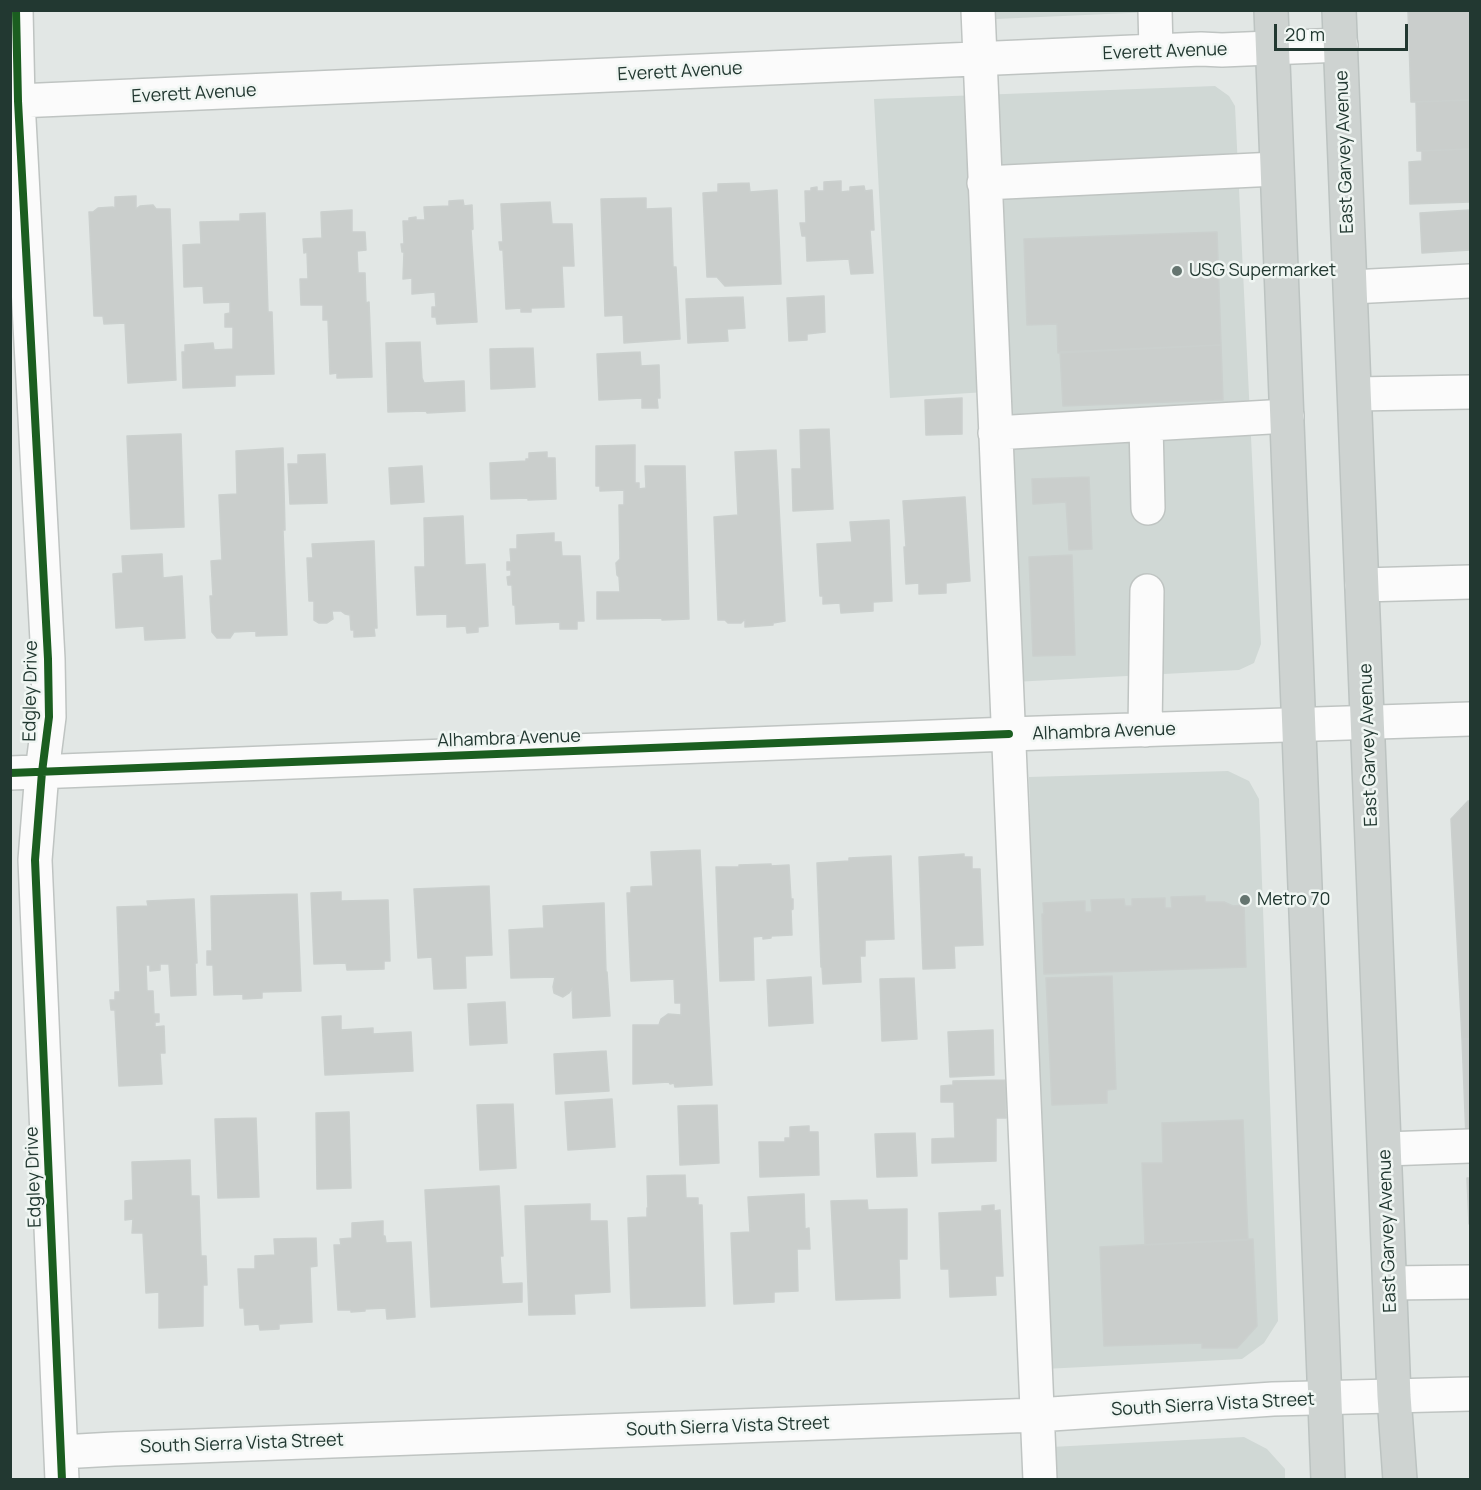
<!DOCTYPE html>
<style>
body{margin:0}
#map{position:relative;width:1481px;height:1490px;overflow:hidden;background:#e2e7e5;font-family:Manrope,sans-serif}
canvas{display:block}
.frame{position:absolute;inset:0;border:12px solid #223831;pointer-events:none}
.scale{position:absolute;left:1274px;top:24px;width:134px;height:27px;box-sizing:border-box;border:3px solid #223831;border-top:0;padding-left:8px;font-size:18px;line-height:21px;white-space:nowrap;color:#223831;-webkit-text-stroke:4px #f0f6f3;paint-order:stroke}
</style>
<div id="map">
<canvas width="1481" height="1490"></canvas>
<div class="frame"></div>
<div class="scale">20 m</div>
</div>
<script>
const g = document.querySelector('canvas').getContext('2d');
g.lineJoin = 'round';
function fill(path, color) { g.fillStyle = color; g.fill(path, 'evenodd'); }
const poly = rows => new Path2D(rows.map(r => 'M' + r).join(''));
function trace(path, color, width, dash) { g.strokeStyle = color; g.lineWidth = width; g.lineCap = dash ? 'butt' : 'round'; g.setLineDash(dash || []); g.stroke(path); }
function write(font, color, halo, rows, align = 'center') {
  g.font = font + ' Manrope,sans-serif'; g.lineWidth = 5; g.setLineDash([]); g.textBaseline = 'middle'; g.strokeStyle = halo; g.fillStyle = color; for (const [text, x, y, turn = 0] of rows) {
    g.save(); g.translate(x, y); g.rotate((+turn || 0) * Math.PI / 180); g.textAlign = isNaN(turn) ? turn : align; if (halo) g.strokeText(text, 0, 0); g.fillText(text, 0, 0); g.restore();
  }
}
fill(poly([
 [995,10,1174,11,996,19],
 [1215,86,1229,96,1235,106,1261,644,1254,663,1239,670,995,683,986,392,890,398,874,99],
 [1228,771,1249,781,1259,799,1278,1321,1264,1343,1242,1359,1044,1369,1029,777],
 [1244,1437,1267,1449,1285,1469,1285,1479,1052,1479,1051,1447]
]), '#d0d8d5');
const building = poly([
 [1470,10,1470,100,1411,102,1408,11,1470,10],
 [1470,100,1470,149,1417,151,1416,102,1470,100],
 [1470,149,1470,202,1410,204,1409,162,1422,161,1422,151,1470,149],
 [841,181,841,192,850,191,850,187,864,186,865,191,872,190,874,230,870,230,873,273,851,274,849,259,807,261,806,236,802,236,800,223,806,223,805,191,811,191,811,188,817,187,817,191,824,191,824,182,841,181],
 [749,183,750,192,777,190,781,284,725,286,717,277,707,277,703,193,718,192,718,184,749,183],
 [136,196,136,209,140,206,153,205,156,209,170,209,176,380,128,383,125,323,104,324,103,316,94,316,89,212,93,212,98,208,113,207,115,209,115,197,136,196],
 [646,198,646,209,671,208,673,267,676,267,680,339,624,343,623,315,605,316,601,199,646,198],
 [463,200,464,206,472,205,473,229,471,230,477,322,437,324,436,317,432,317,432,307,436,307,435,292,412,294,412,278,403,279,404,252,402,252,401,244,404,244,403,221,409,221,409,218,416,217,416,220,425,220,424,207,449,206,449,201,463,200],
 [550,202,552,224,572,224,574,266,562,266,564,307,531,308,531,312,521,312,521,308,506,309,503,250,500,250,499,242,503,242,501,204,550,202],
 [352,210,352,232,365,232,366,250,357,251,358,273,365,273,366,303,369,302,372,377,337,378,337,373,330,374,328,320,323,320,323,305,301,305,300,279,308,279,307,252,304,253,303,239,322,238,321,212,352,210],
 [1470,210,1470,250,1422,253,1420,213,1470,210],
 [265,213,268,312,272,312,274,374,235,375,235,386,183,388,182,352,185,352,185,345,213,343,214,350,233,349,233,327,225,327,225,314,230,313,230,302,204,303,203,286,184,287,183,245,201,244,200,222,240,221,240,214,265,213],
 [1217,232,1221,345,1058,353,1057,324,1027,325,1024,239,1217,232],
 [824,296,825,332,807,334,807,340,789,341,787,298,824,296],
 [743,297,745,328,727,329,728,341,688,343,686,299,743,297],
 [420,342,422,378,424,383,464,381,465,411,427,413,426,411,388,412,386,343,420,342],
 [1221,345,1223,400,1063,406,1060,352,1221,345],
 [533,348,535,387,491,389,490,349,533,348],
 [640,352,641,366,659,365,660,398,657,398,658,408,642,408,642,398,599,400,597,354,640,352],
 [962,398,962,434,926,435,925,400,962,398],
 [829,429,833,509,793,511,792,469,801,469,800,430,829,429],
 [181,434,184,527,131,529,127,436,181,434],
 [635,445,635,483,639,483,639,489,646,488,645,466,685,466,689,619,662,620,662,618,597,619,597,592,620,592,619,577,617,575,616,563,620,559,619,505,624,505,624,490,600,491,600,486,596,486,596,446,635,445],
 [283,448,285,530,283,530,287,635,256,636,256,631,234,632,230,638,217,638,212,632,210,596,213,596,211,561,222,560,219,495,237,494,236,451,283,448],
 [776,450,785,621,773,623,773,625,745,627,745,619,741,623,728,623,725,620,718,620,714,517,738,515,735,452,776,450],
 [547,452,547,458,555,458,556,499,528,500,528,498,491,499,490,463,526,461,526,459,529,459,529,453,547,452],
 [325,454,327,503,290,504,288,464,298,464,298,455,325,454],
 [422,466,424,502,391,504,389,468,422,466],
 [1089,477,1092,549,1069,550,1066,502,1033,504,1032,479,1089,477],
 [965,497,970,581,946,583,946,593,919,594,919,583,906,584,904,547,906,547,903,501,965,497],
 [463,516,465,565,485,564,488,626,478,627,478,632,467,633,466,626,447,627,447,614,417,615,415,567,425,567,424,518,463,516],
 [889,520,892,601,873,602,873,611,841,613,840,603,823,604,823,596,820,596,817,544,852,542,850,522,889,520],
 [554,533,554,542,561,542,562,556,580,556,584,621,577,621,577,629,560,629,560,622,516,624,515,605,513,605,512,585,508,585,507,577,511,576,511,570,507,570,507,562,511,562,510,549,517,549,517,535,554,533],
 [374,541,377,628,374,628,375,636,354,637,354,630,351,630,350,615,345,614,341,611,332,611,333,619,327,623,319,623,314,620,314,601,309,601,307,558,313,558,312,544,374,541],
 [162,554,163,578,182,576,185,638,145,640,144,626,116,628,113,574,123,573,122,556,162,554],
 [1072,555,1075,655,1033,656,1029,557,1072,555],
 [1468,801,1470,801,1470,1039,1462,1039,1451,819,1468,801],
 [700,850,712,1085,675,1087,674,1083,670,1084,669,1082,633,1084,633,1025,659,1025,661,1019,668,1014,681,1015,681,1003,675,1003,674,979,631,981,627,893,631,893,631,887,653,886,651,852,700,850],
 [964,854,964,857,972,857,972,869,980,869,983,945,954,946,955,968,923,969,919,857,964,854],
 [891,856,894,939,865,940,865,956,860,956,861,982,823,984,822,967,821,967,817,863,849,861,849,858,891,856],
 [771,864,771,866,789,865,791,899,793,899,793,909,791,910,792,935,771,936,771,938,763,939,763,936,753,937,754,980,720,981,716,867,739,867,739,865,771,864],
 [489,886,492,955,465,956,466,988,434,989,432,957,418,958,414,889,489,886],
 [341,892,341,901,388,900,390,961,384,961,384,969,347,970,346,963,314,964,311,893,341,892],
 [297,894,301,991,262,992,262,998,243,999,243,994,214,995,213,965,207,965,207,951,212,951,211,896,297,894],
 [1205,896,1205,902,1224,902,1233,906,1244,905,1246,967,1044,974,1042,914,1044,914,1043,903,1085,901,1085,912,1092,912,1091,900,1124,899,1125,906,1132,906,1132,899,1165,898,1165,908,1172,908,1171,897,1205,896],
 [194,899,197,963,195,963,196,995,171,996,169,964,160,964,160,970,150,971,150,965,146,965,147,991,153,991,154,1014,159,1014,159,1022,155,1022,155,1027,164,1026,165,1053,160,1053,162,1084,119,1086,115,1010,111,1010,110,1000,115,1000,115,992,120,992,117,907,148,906,147,901,194,899],
 [604,903,606,972,607,972,610,1016,573,1018,572,988,569,993,563,997,554,993,553,987,555,977,511,978,509,930,544,928,543,906,604,903],
 [1112,976,1116,1089,1107,1090,1107,1103,1052,1105,1046,978,1112,976],
 [811,977,813,1023,769,1026,767,980,811,977],
 [914,978,917,1039,882,1041,880,979,914,978],
 [505,1002,507,1043,470,1045,468,1004,505,1002],
 [341,1016,341,1030,373,1028,373,1034,411,1032,413,1071,325,1075,322,1017,341,1016],
 [993,1030,994,1075,950,1077,948,1032,993,1030],
 [1462,1039,1470,1039,1470,1137,1466,1137,1462,1039],
 [606,1051,609,1091,556,1094,554,1054,606,1051],
 [1005,1080,1006,1118,996,1118,996,1161,932,1163,932,1139,955,1138,954,1102,941,1102,941,1086,953,1085,953,1081,1005,1080],
 [612,1099,615,1147,568,1150,565,1102,612,1099],
 [513,1104,516,1168,480,1170,477,1105,513,1104],
 [717,1105,719,1163,680,1165,678,1106,717,1105],
 [349,1112,351,1188,317,1189,316,1113,349,1112],
 [256,1118,259,1197,218,1198,215,1119,256,1118],
 [1243,1120,1248,1240,1145,1245,1142,1163,1163,1163,1162,1123,1243,1120],
 [809,1126,809,1132,818,1132,819,1175,760,1177,759,1142,785,1142,785,1138,790,1138,790,1127,809,1126],
 [915,1133,917,1176,877,1177,875,1134,915,1133],
 [190,1160,191,1196,199,1196,201,1256,206,1256,207,1285,203,1285,203,1326,159,1328,159,1292,146,1293,143,1233,132,1233,133,1219,125,1220,125,1201,133,1200,132,1162,190,1160],
 [685,1175,686,1198,698,1198,698,1205,702,1205,705,1306,631,1308,628,1218,647,1217,647,1208,648,1208,647,1176,685,1175],
 [1467,1178,1470,1178,1470,1224,1469,1224,1467,1178],
 [499,1186,503,1256,500,1256,502,1284,522,1283,522,1302,431,1307,425,1190,499,1186],
 [804,1194,805,1229,809,1228,810,1249,797,1249,798,1291,774,1292,774,1302,734,1304,731,1233,750,1232,748,1197,804,1194],
 [867,1200,868,1210,907,1209,907,1259,899,1259,900,1298,836,1300,831,1201,867,1200],
 [590,1204,590,1221,607,1221,610,1292,574,1294,575,1314,529,1315,525,1206,590,1204],
 [994,1205,994,1211,1000,1210,1003,1276,995,1276,996,1295,950,1297,949,1269,941,1269,939,1213,982,1211,982,1206,994,1205],
 [383,1221,383,1236,385,1236,386,1243,411,1242,415,1317,387,1319,386,1308,365,1309,365,1311,351,1312,351,1310,338,1310,334,1245,341,1245,340,1239,352,1238,352,1223,383,1221],
 [316,1238,317,1266,310,1267,312,1322,279,1324,279,1329,260,1330,259,1324,245,1325,244,1308,240,1308,238,1269,255,1269,255,1256,275,1255,274,1239,316,1238],
 [1253,1239,1257,1326,1237,1348,1202,1348,1202,1343,1104,1346,1100,1247,1253,1239]
]);
fill(building, '#cacecc');
trace(building, '#cbd0ce', 1.5);
const minor = poly([
 [16,10,18,101,48,659,49,717,42,772,35,860,62,1480],
 [978,10,1040,1480],
 [1155,10,1156,51],
 [18,101,1201,49,1222,50,1341,45],
 [984,183,1276,169],
 [1351,287,1470,281],
 [1355,394,1470,392],
 [1146,425,1148,508],
 [995,433,1287,416],
 [1362,585,1470,582],
 [1145,730,1147,591],
 [10,773,1009,734,1470,719],
 [1385,1149,1470,1146],
 [1390,1283,1470,1282],
 [61,1452,114,1449,1037,1415,1273,1399,1470,1394]
]);
const major = poly([
 [1271,10,1328,1480],
 [1339,10,1394,1396,1400,1480]
]);
trace(minor, '#bfc4c2', 36);
trace(major, '#bcc3c1', 36);
trace(minor, '#fbfbfb', 33);
trace(major, '#ced3d1', 33);
trace(poly([
 [16,10,18,101,48,659,49,717,42,772,35,860,62,1480],
 [10,773,1009,734]
]), '#1b5e20', 8);
for (const [x, y, r, color] of [
 [1177,271,6,"#657570"],
 [1245,900,6,"#657570"]
]) { const dot = new Path2D(); dot.arc(x, y, r, 0, 2 * Math.PI); g.fillStyle = color; g.fill(dot); trace(dot, '#f0f6f3', 2); }
write('18px', '#223831', '#f0f6f3', [
 ["Everett Avenue",1165,52,-2],
 ["Everett Avenue",680,72,-3],
 ["Everett Avenue",194,94,-3],
 ["East Garvey Avenue",1345,152,-92],
 ["Edgley Drive",31,691,-89],
 ["Alhambra Avenue",1104,732,-2],
 ["Alhambra Avenue",509,739,-2],
 ["East Garvey Avenue",1369,745,-92],
 ["Edgley Drive",34,1177,-92],
 ["East Garvey Avenue",1388,1231,-92],
 ["South Sierra Vista Street",1213,1405,-3],
 ["South Sierra Vista Street",728,1427,-2],
 ["South Sierra Vista Street",242,1444,-2]
]);
write('18px', '#223831', '#f0f6f3', [
 ["USG Supermarket",1189,271],
 ["Metro 70",1257,900]
], 'left');
</script>
